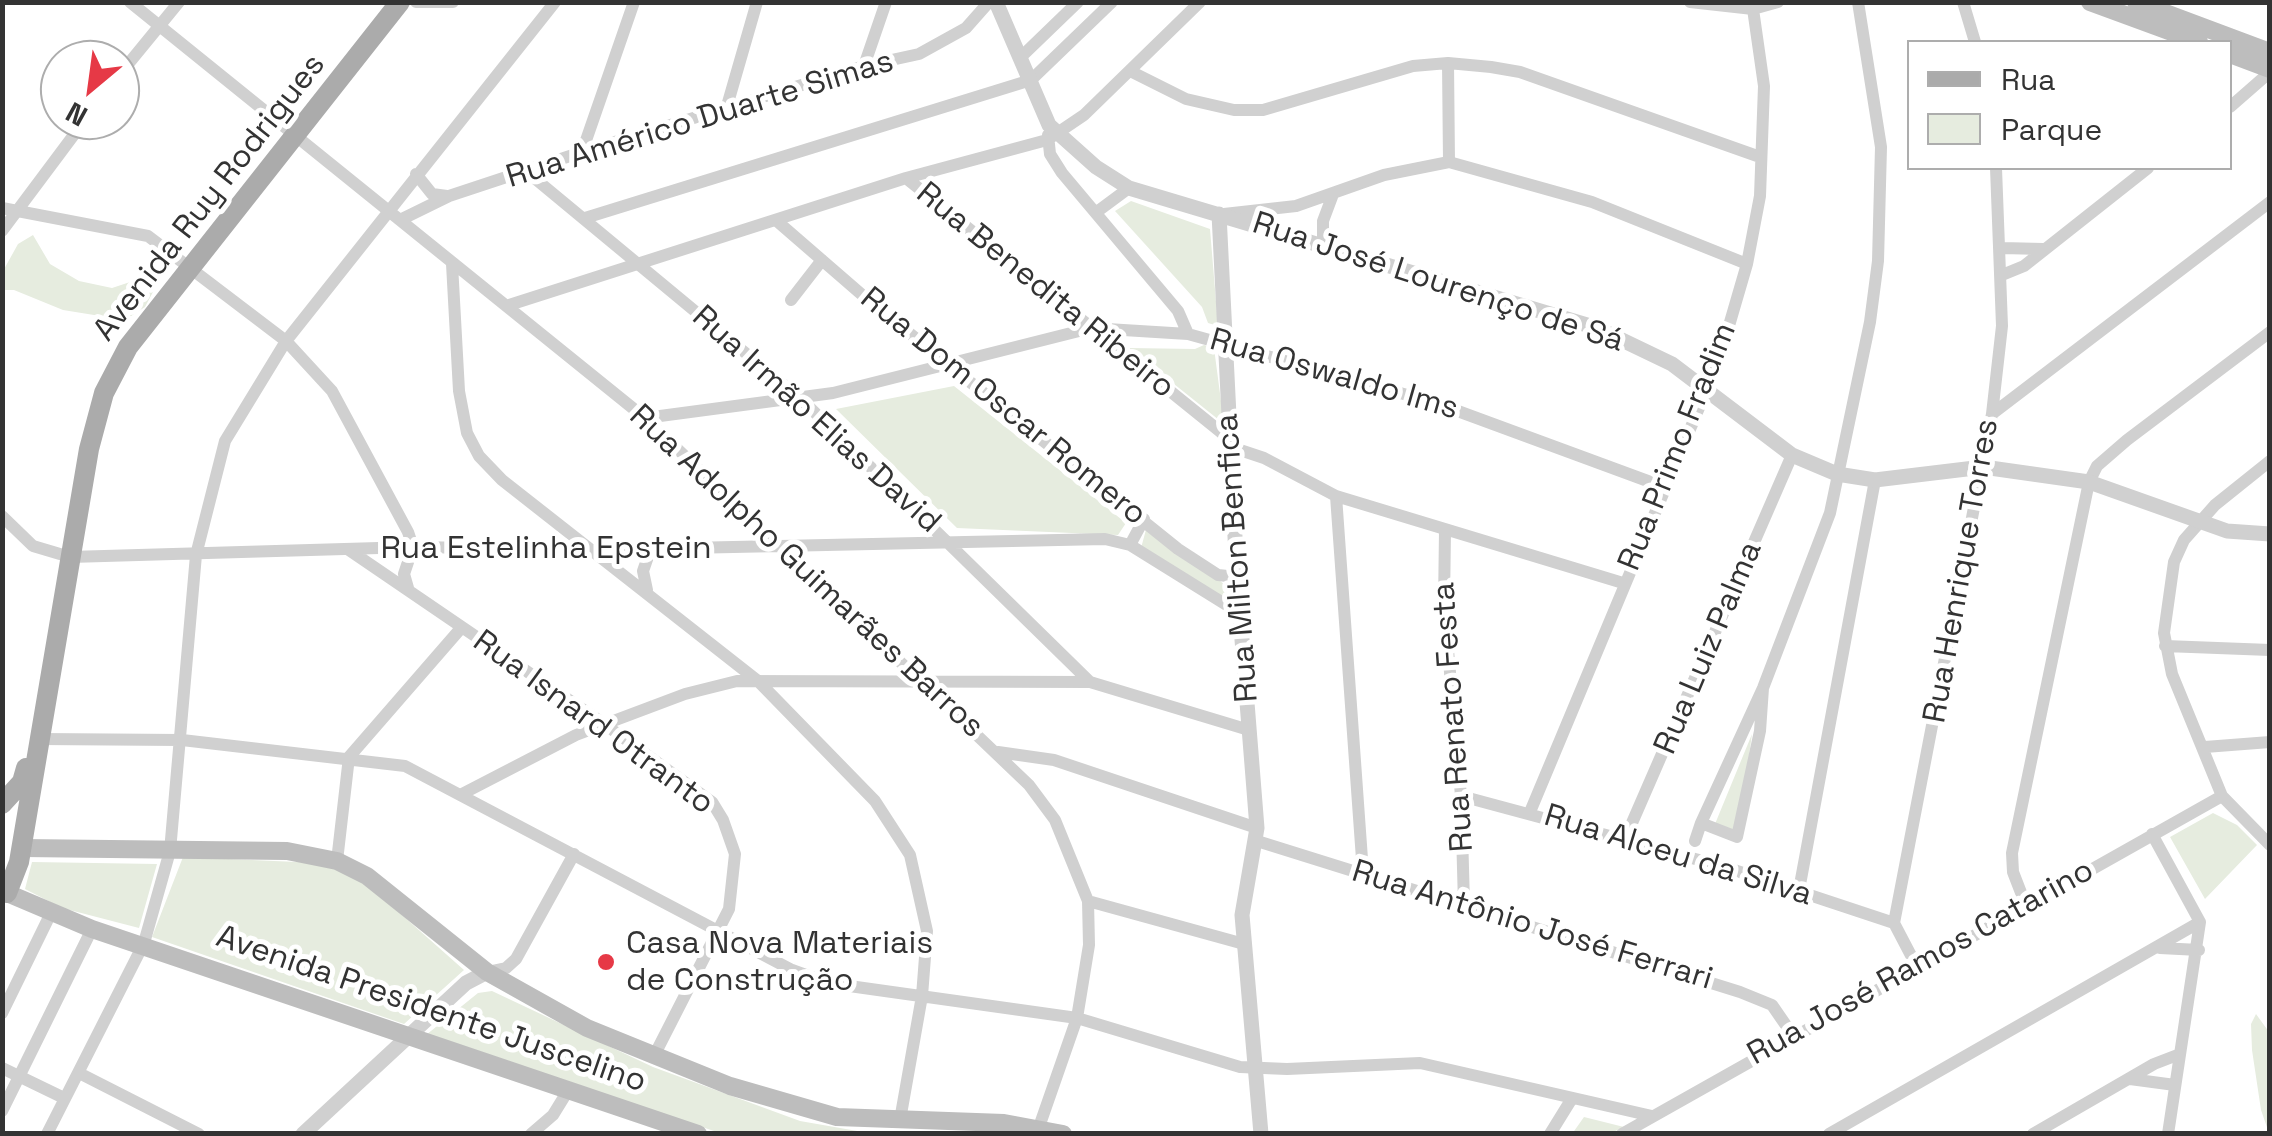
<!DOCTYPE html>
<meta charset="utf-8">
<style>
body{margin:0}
#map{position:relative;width:2272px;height:1136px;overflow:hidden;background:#fff;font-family:"Space Grotesk",sans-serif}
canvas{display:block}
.frame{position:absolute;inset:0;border:5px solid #333;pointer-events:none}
.legend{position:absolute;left:1907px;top:40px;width:325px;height:130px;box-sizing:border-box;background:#fff;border:2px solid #adadad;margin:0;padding:12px 18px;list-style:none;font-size:30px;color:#333}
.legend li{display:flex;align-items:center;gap:20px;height:50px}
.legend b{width:50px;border:2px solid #adadad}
.north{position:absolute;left:40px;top:40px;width:100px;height:100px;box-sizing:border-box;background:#fff;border:2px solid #adadad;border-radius:50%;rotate:209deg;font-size:28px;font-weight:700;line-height:40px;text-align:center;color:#333}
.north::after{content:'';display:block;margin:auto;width:35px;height:45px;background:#e63946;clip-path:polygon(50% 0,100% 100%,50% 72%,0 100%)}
</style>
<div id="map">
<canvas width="2272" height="1136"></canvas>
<div class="frame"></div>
<ul class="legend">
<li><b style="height:12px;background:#ababab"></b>Rua</li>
<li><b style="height:28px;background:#e6ecdf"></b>Parque</li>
</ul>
<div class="north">N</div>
</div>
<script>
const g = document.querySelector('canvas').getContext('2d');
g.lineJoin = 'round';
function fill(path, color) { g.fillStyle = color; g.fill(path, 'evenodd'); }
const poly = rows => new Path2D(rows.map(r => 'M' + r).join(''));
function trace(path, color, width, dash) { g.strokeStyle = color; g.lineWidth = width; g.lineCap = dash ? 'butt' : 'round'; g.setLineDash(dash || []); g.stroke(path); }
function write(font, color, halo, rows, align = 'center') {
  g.font = font + ' "Space Grotesk",sans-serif'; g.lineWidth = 10; g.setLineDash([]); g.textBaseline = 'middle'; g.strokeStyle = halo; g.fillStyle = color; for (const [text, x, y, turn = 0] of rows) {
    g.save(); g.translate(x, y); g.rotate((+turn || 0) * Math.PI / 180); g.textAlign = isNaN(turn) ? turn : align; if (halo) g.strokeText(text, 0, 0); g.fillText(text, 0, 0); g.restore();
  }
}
fill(poly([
 [1131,201,1210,229,1218,326,1208,323,1202,307,1115,211],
 [33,235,50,264,79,281,112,288,145,277,154,290,145,307,125,320,63,310,14,290,3,290,3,271,18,244],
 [1204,345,1214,348,1224,424,1129,348,1195,349],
 [954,386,1126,523,1118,535,957,528,836,409],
 [1147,526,1236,593,1232,605,1141,548],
 [1752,734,1738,834,1715,824],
 [2213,813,2237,825,2257,845,2205,899,2170,837],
 [183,857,320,863,342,870,367,884,464,970,404,1024,152,937],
 [32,862,157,864,139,928,62,908,25,889],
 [492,991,653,1067,800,1121,863,1132,1037,1133,720,1133,426,1035,478,993],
 [2256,1014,2269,1032,2269,1133,2261,1110,2252,1050,2251,1024],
 [1584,1117,1624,1127,1611,1133,1572,1134]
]), '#e6ecdf');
trace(poly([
 [130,2,645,418,1029,785,1055,820,1088,901,1089,945,1077,1018,1039,1127],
 [416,2,453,2],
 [1690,2,1753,9,1778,2],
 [1963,2,1975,42],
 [1022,56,1078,2],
 [1448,63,1449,162],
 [864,66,886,2],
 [1130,71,1186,99,1234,110,1263,110,1413,66,1448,63,1491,67,1520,72,1760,157],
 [120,74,179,2],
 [727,106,757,2],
 [2230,107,2270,72],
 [1048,135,1050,154,1062,173,1178,311,1188,334],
 [582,152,634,2],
 [527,172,801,399,1090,682],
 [416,174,432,194,447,196],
 [906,178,1222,433,1231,447,1264,458,1336,496,1623,583],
 [2,208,148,236,286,341,332,391,408,532,413,547,404,574,408,588],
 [1098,211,1129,188],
 [1224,214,1296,206,1384,175,1449,162,1592,202,1747,264],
 [585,218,1031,80,1112,2],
 [400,220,449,196,582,152,864,66,919,54,966,28,989,2],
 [778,222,868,300,1178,549,1218,575,1237,577],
 [2,231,85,120],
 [1323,245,1323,221,1332,197],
 [2002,248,2043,249],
 [452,264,459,391,467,433,479,456,502,480,758,681,875,801,910,855,927,931,922,996,900,1120],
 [2002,275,2024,266,2148,168],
 [791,300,822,260],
 [506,306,906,178,1047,140,1084,115,1200,2],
 [1992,414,2270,202],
 [645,418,833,393,1091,328,1188,334,1436,403,1664,487],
 [2270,461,2215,505,2184,540,2174,562,2164,633,2172,674,2222,796,2270,845],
 [1336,496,1363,873],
 [2,516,33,546,70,557,413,547,594,550,1105,539,1130,545,1241,614],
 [1445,530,1444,605,1461,796,1464,904],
 [1130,545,1144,519],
 [349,550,607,726,712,802,723,820,735,854,729,909,654,1056],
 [647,590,643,571,651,548],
 [2165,646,2270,650],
 [1763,688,1760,731,1737,837,1701,823,1763,688,1830,513,1870,322,1878,261,1881,147,1858,2],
 [38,739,182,740,405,766,792,970,828,983,1077,1018,1240,1067,1287,1069,1420,1063,1652,1116],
 [2205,747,2270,742],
 [998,752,1054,760,1257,828],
 [462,794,576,735,685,694,737,681,1090,682,1249,730],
 [1461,796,1725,867,1894,923],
 [1530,812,1719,360,1747,264,1760,196,1764,86,1753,9],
 [2152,834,2200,922,2168,1134],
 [1625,839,1792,455],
 [1257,841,1740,992,1772,1005,1792,1034],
 [1695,841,1701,823],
 [337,861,349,757,462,627],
 [1799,890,1875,480],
 [1088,901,1244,944],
 [2025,903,2013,872,2012,853,2089,482,2097,466,2127,440,2270,332],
 [2160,948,2199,950],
 [1916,965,1894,923,1992,414,2002,326,1996,168],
 [487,972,506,968,516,959,574,854],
 [2,1013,51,913],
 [2,1068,64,1098],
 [79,1073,199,1134],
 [2130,1079,2175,1085],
 [2,1111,92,929],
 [47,1134,144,943,170,851,196,555,225,441,286,341,555,2],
 [531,1134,553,1115,569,1089],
 [1550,1134,1571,1100],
 [1622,1134,2222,796],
 [1829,1134,2200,922],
 [2033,1134,2154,1064,2180,1054]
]), '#d0d0d0', 12);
trace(poly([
 [996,2,1049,125,1096,167,1129,188,1597,328,1672,364,1792,455,1837,474,1875,480,1983,467,2089,482,2227,531,2270,534],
 [1219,214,1237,577,1257,828,1242,915,1261,1134],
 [303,1134,466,983,487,972]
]), '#d0d0d0', 15);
trace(poly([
 [2090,2,2199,42],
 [2136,2,2270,52],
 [2230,54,2270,69],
 [22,848,287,851,337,861,367,876,487,972,587,1028,730,1086,837,1117,1004,1123,1063,1134],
 [7,893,92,929,698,1134]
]), '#bdbdbd', 18);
trace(poly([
 [2,804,22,782,26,768],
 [2,892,7,893,19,862,89,449,104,393,128,347,400,2]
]), '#ababab', 20);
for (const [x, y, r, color] of [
 [606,962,10,"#e63946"]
]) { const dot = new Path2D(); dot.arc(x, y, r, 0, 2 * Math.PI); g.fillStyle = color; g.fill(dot); trace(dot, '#fff', 4); }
write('32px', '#333', '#fff', [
 ["Rua Américo Duarte Simas",700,120,-17],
 ["Avenida Ruy Rodrigues",210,198,-52],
 ["Rua José Lourenço de Sá",1438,283,18],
 ["Rua Benedita Ribeiro",1045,291,39],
 ["Rua Oswaldo Ims",1334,375,16],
 ["Rua Dom Oscar Romero",1003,407,39],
 ["Rua Irmão Elias David",816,420,42],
 ["Rua Primo Fradim",1678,447,-68],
 ["Rua Estelinha Epstein",546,549],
 ["Rua Milton Benfica",1238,558,-94],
 ["Rua Henrique Torres",1962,571,-80],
 ["Rua Adolpho Guimarães Barros",806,572,43],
 ["Rua Luiz Palma",1709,648,-67],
 ["Rua Renato Festa",1454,717,-94],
 ["Rua Isnard Otranto",593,723,36],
 ["Rua Alceu da Silva",1678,856,17],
 ["Rua Antônio José Ferrari",1532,926,17],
 ["Rua José Ramos Catarino",1921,963,-29],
 ["Avenida Presidente Juscelino",431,1010,19]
]);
write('32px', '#333', '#fff', [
 ["Casa Nova Materiais",626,944],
 ["de Construção",626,981]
], 'left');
</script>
